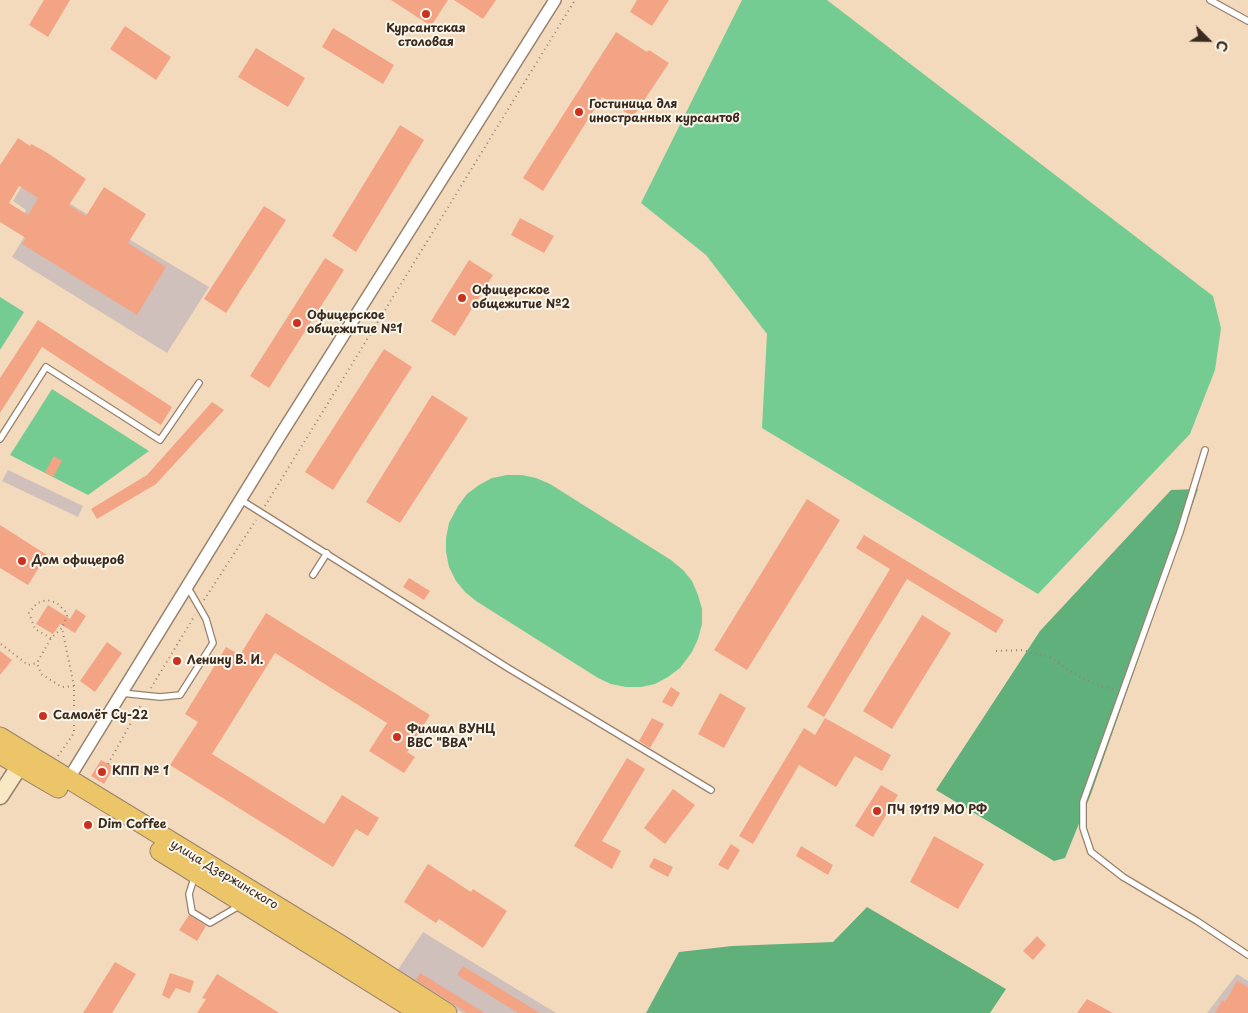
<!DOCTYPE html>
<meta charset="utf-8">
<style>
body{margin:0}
#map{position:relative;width:1248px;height:1013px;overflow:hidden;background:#f4dabc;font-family:"Playpen Sans",sans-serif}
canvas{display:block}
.north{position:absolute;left:1183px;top:15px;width:50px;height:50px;-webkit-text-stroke:4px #fbf7ec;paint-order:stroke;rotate:113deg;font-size:14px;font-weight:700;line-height:20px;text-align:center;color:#3b2a1e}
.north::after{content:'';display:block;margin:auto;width:18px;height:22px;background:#3b2a1e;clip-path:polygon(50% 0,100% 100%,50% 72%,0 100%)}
</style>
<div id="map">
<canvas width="1248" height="1013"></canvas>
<div class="north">С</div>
</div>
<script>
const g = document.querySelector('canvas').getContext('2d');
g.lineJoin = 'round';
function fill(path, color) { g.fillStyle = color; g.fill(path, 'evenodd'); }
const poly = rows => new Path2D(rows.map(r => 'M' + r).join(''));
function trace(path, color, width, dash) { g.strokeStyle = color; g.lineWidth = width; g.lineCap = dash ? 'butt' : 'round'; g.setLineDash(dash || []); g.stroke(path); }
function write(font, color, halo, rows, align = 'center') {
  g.font = font + ' "Playpen Sans",sans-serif'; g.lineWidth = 4; g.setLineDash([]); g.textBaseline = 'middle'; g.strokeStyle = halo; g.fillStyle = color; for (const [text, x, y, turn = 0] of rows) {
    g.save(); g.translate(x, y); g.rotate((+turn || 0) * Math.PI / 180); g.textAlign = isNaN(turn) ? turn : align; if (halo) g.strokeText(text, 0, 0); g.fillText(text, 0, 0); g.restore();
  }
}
fill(poly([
 [27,178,209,287,167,353,12,257,26,234,17,226,26,210,13,201],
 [8,470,83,506,78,517,2,481],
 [423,932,556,1013,462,1013,397,971],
 [1237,974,1248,981,1248,1013,1207,1013]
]), '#d0c0bc');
fill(poly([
 [742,0,827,0,1213,296,1221,328,1215,370,1190,434,1038,594,762,428,767,334,706,255,641,203],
 [0,297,24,312,0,350],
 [52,389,149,451,88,495,10,455],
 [507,475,522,475,536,478,550,484,671,560,683,570,692,581,698,595,702,609,702,624,698,639,692,652,680,668,668,677,655,684,641,687,626,687,611,684,598,678,476,601,465,592,456,581,449,567,446,552,446,538,449,523,458,506,467,494,479,485,492,478]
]), '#75cc92');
fill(poly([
 [1198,489,1091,794,1065,858,1054,861,936,790,1040,631,1171,490],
 [867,907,1006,989,990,1013,646,1013,679,952,732,946,833,942]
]), '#60b07c');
fill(poly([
 [44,0,70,0,48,37,29,25],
 [391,0,448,0,431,26],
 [454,0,496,0,483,19],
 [637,0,669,0,652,26,630,12],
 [125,26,171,57,156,80,110,49],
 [333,28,394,65,383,84,322,47],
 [616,32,647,52,649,50,669,63,633,117,602,97,543,191,523,178],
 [256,48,305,78,288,107,238,77],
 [400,125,424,140,356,252,332,236],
 [18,138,30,146,31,144,46,152,86,179,69,205,86,216,104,187,146,214,128,243,166,267,137,315,22,244,26,238,0,222,0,165],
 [19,186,38,198,28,215,9,203],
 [264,206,286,220,226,313,204,299],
 [520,218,554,236,544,253,511,235],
 [325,258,344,270,269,388,250,376],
 [469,260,493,275,455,336,431,321],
 [38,320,172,407,161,425,42,347,0,413,0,378],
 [384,349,412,367,333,490,305,472],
 [432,395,468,418,400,523,366,502],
 [212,402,224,410,156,484,97,519,91,509,147,475],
 [54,456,62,461,53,477,45,472],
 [807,499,840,520,747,670,714,650],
 [0,525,47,555,28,585,0,568],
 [864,535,1004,620,996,633,907,579,824,717,807,707,890,569,856,548],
 [409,578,430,591,424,600,403,587],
 [48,605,70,619,76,609,86,616,75,633,60,624,53,634,36,624],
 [266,613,430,715,407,752,415,757,404,773,369,751,387,723,275,653,212,754,324,824,342,795,379,818,368,836,356,829,333,867,170,765,198,722,185,714,226,647,240,655],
 [922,615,951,633,892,729,863,711],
 [107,642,122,653,95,692,80,681],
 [0,651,12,660,0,675],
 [671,687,680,693,672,707,662,702],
 [720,693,746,708,724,748,698,734],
 [652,718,664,724,650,748,639,741],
 [825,718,891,755,882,771,855,756,836,787,799,765,753,844,739,836,804,728,815,735],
 [627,758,645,769,602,841,621,851,612,869,574,846],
 [101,760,114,767,104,784,91,776],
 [881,785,898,795,873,837,855,826],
 [673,789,695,805,665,844,644,828],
 [934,836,984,864,958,909,910,882],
 [731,844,740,850,728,870,718,865],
 [801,846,833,865,828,875,796,856],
 [654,858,673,867,668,877,649,867],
 [428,864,471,892,473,889,507,911,483,948,439,919,436,923,404,902],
 [189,915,206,926,197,941,179,930],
 [1037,936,1046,945,1033,960,1023,951],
 [115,962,136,974,117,1005,112,1013,83,1013],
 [463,966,540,1013,518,1013,457,975],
 [170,973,194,981,190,993,176,988,169,999,162,995],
 [420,973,485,1013,467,1013,416,980],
 [217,974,254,997,279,1013,197,1013,206,999,202,998],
 [1237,981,1248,987,1248,1013,1215,1013,1222,1000,1225,1002],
 [1087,999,1113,1013,1077,1013]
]), '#f3a485');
const lane = poly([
 [1210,0,1248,21],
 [0,439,46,367,160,440,199,383],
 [1205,450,1180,532,1083,802,1083,828,1091,852,1123,877,1197,921,1248,955],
 [241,500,508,668,711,790],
 [313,575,327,553],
 [121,693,160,697,180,695,213,643,206,619,187,586],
 [195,875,189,894,192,912,210,923,239,906]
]);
const street = poly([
 [66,783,281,434,555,0]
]);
const secondary = poly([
 [0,796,26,756]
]);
const primary = poly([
 [0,737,339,944,447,1013],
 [0,754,58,788],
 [160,851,420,1013]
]);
trace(lane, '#98826d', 8);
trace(street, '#98826d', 14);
trace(secondary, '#98826d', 19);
trace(primary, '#98826d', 21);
trace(poly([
 [265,506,575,0],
 [204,600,256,520],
 [51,638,35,629,29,613,37,603,47,600,57,603,65,611,67,616,62,628],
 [1,644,28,665,37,663],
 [996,651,1022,650,1050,657,1071,672,1097,685,1116,690],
 [151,688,195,615],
 [58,756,74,733,74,686,62,628,51,638,37,663,41,674,62,687,74,686],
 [108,764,142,703]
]), '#98826d', 2, [1, 4]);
trace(lane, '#fff', 5.5);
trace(street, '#fff', 11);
trace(secondary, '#f8e8c3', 16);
trace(primary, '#edc569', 19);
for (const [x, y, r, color] of [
 [426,14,5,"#c8321e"],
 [579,112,5,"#c8321e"],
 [462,298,5,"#c8321e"],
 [297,323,5,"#c8321e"],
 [22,561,5,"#c8321e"],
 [177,661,5,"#c8321e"],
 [43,716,5,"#c8321e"],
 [397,737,5,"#c8321e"],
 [102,772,5,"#c8321e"],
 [877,811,5,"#c8321e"],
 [88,825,5,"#c8321e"]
]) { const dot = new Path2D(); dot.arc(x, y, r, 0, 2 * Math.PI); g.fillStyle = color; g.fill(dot); trace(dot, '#fbf7ec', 2); }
write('bold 12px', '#3b2a1e', '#fbf7ec', [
 ["Курсантская",426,29,"center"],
 ["столовая",426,43,"center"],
 ["Гостиница для",589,105],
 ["иностранных курсантов",589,119],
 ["Офицерское",472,291],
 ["общежитие №2",472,305],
 ["Офицерское",307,316],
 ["общежитие №1",307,330],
 ["Дом офицеров",32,561],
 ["Ленину В. И.",187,661],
 ["Самолёт Су-22",53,716],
 ["Филиал ВУНЦ",407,730],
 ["ВВС \"ВВА\"",407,744],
 ["КПП № 1",112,772],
 ["ПЧ 19119 МО РФ",887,811],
 ["Dim Coffee",98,825]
], 'left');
write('12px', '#3b2a1e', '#fbf7ec', [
 ["улица Дзержинского",224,875,31]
]);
</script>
